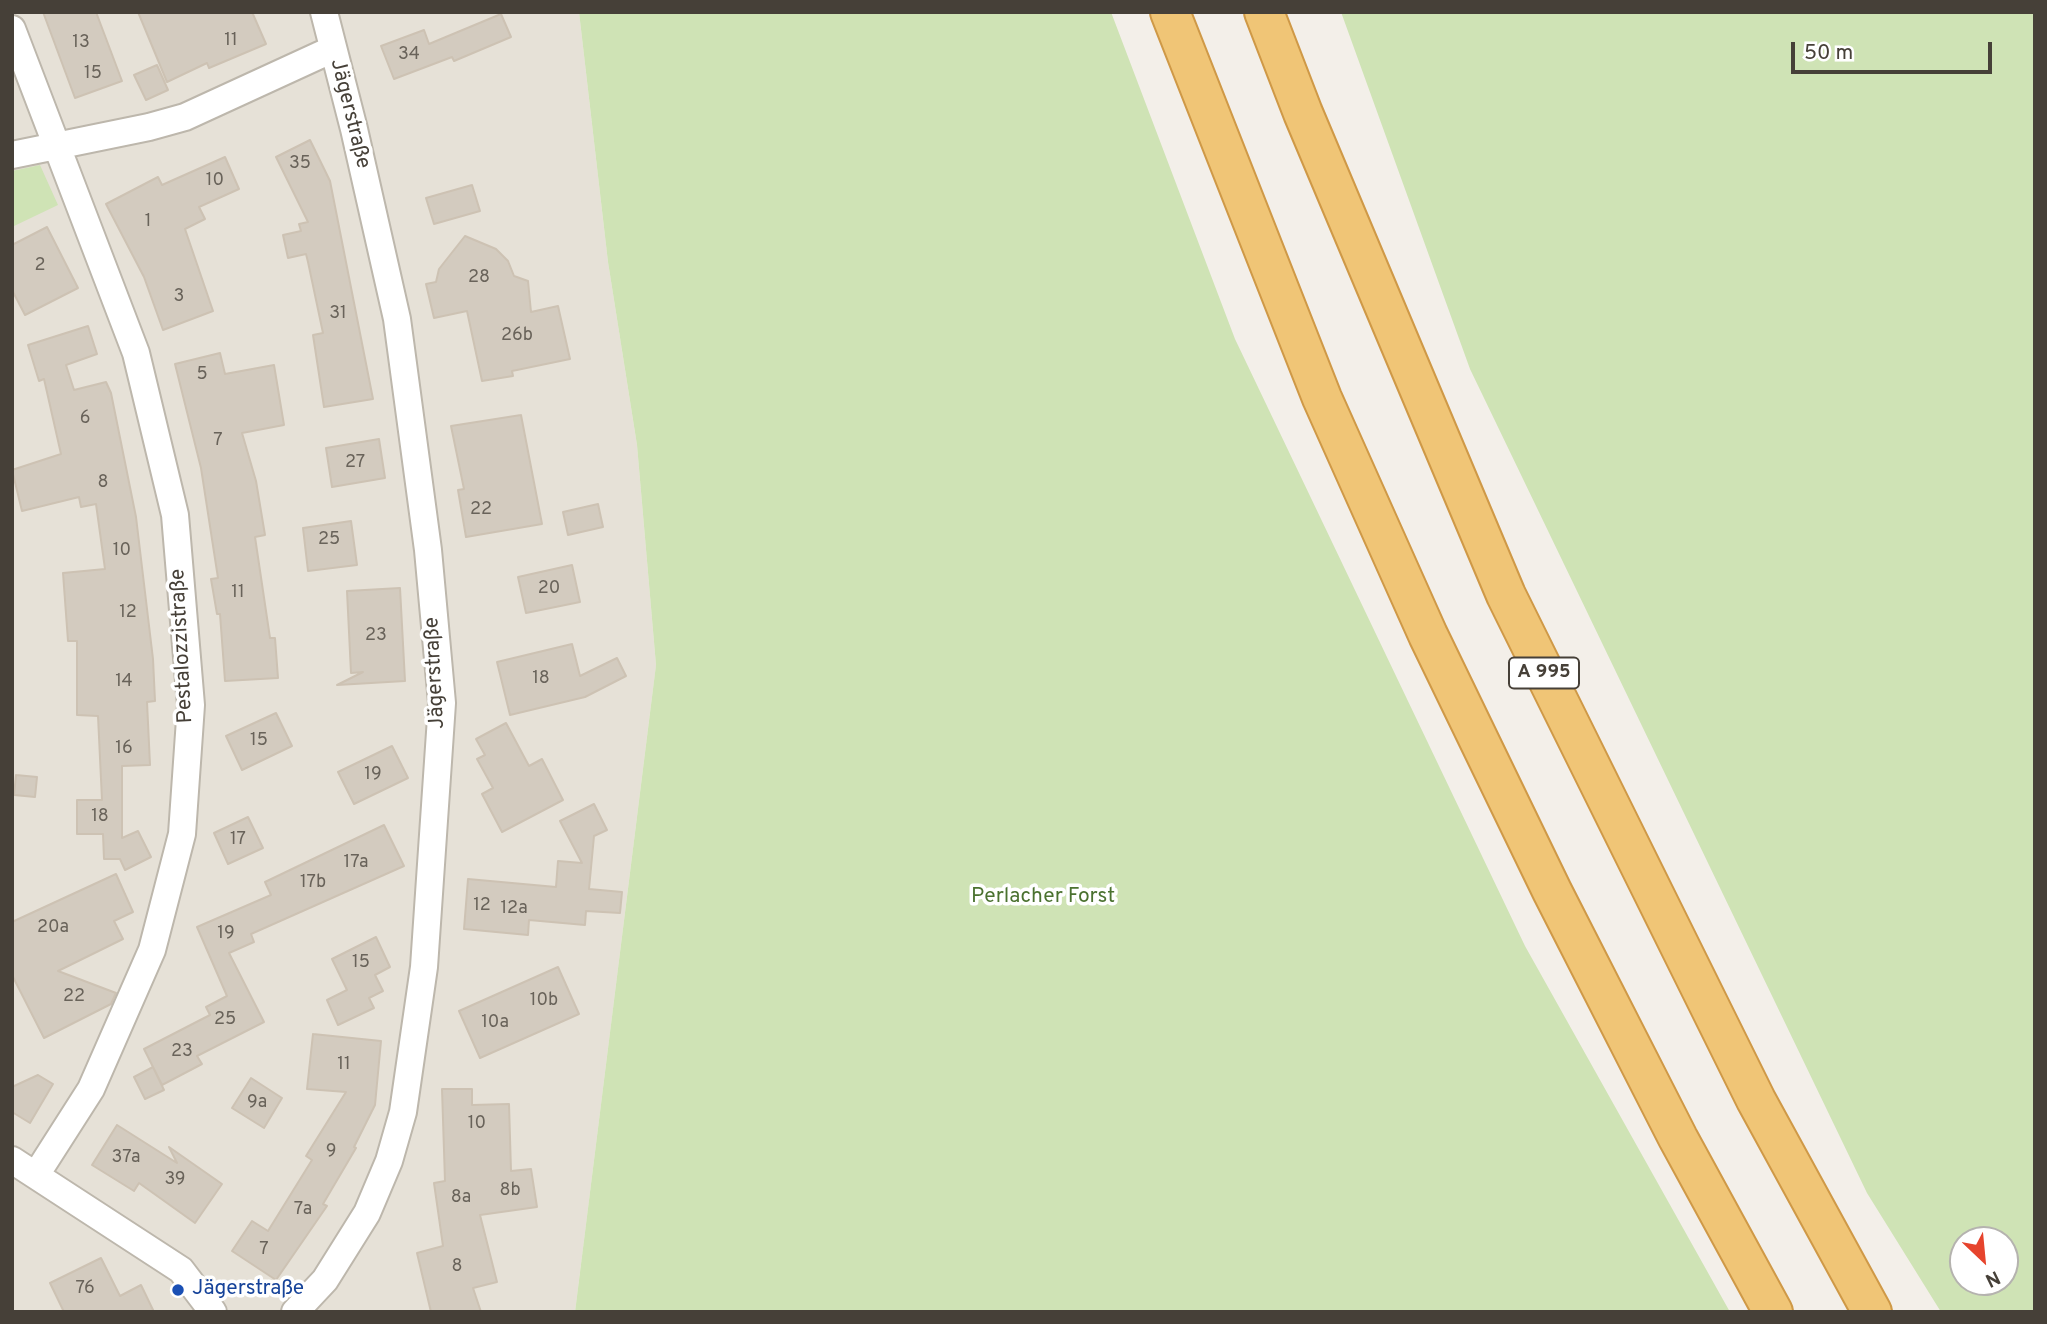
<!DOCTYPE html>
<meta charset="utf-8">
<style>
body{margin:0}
#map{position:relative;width:2047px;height:1324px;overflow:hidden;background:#f3efe9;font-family:Overpass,sans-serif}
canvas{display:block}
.frame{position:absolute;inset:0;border:14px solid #464038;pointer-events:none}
.north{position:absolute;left:1949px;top:1226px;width:70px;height:70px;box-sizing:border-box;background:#fff;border:2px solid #b5b3af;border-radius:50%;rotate:154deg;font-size:19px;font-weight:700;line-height:28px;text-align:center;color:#464038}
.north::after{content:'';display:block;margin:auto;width:24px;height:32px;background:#e6442d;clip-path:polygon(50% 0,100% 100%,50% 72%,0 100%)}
.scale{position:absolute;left:1791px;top:42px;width:201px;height:32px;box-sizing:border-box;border:4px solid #464038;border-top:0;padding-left:9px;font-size:21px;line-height:24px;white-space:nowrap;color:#464038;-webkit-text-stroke:5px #fff;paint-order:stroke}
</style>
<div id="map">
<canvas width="2047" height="1324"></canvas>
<div class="frame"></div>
<div class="north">N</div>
<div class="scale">50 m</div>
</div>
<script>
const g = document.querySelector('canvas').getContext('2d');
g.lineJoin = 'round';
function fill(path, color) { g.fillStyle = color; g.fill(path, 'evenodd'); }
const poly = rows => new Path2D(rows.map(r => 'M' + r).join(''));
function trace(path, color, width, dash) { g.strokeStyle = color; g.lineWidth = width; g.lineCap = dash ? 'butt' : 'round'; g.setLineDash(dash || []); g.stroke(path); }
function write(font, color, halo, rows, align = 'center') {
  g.font = font + ' Overpass,sans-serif'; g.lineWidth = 7; g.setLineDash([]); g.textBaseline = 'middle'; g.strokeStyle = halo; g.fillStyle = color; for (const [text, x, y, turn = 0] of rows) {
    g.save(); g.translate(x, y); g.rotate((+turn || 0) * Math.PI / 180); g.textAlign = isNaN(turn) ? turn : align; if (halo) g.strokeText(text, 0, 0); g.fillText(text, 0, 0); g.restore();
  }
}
fill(poly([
 [12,12,579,12,608,262,637,445,656,665,575,1312,12,1312]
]), '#e6e1d7');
fill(poly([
 [579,12,1111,12,1235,339,1525,946,1730,1312,575,1312,656,665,637,445,608,262],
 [1341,12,2035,12,2035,1312,1941,1312,1867,1193,1470,369],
 [1963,1240,2005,1240,2005,1282,1963,1282],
 [40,165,58,205,12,227,12,171]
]), '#cfe3b5');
const building = poly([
 [43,12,96,12,122,81,75,98,43,12],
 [138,12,252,12,266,44,209,68,207,63,167,82,138,12],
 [501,14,511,37,454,61,452,57,394,79,381,46,424,30,429,44,501,14],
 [157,65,168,90,146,100,134,75,157,65],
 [310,140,330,181,373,399,324,407,313,335,323,333,308,262,306,254,288,258,283,235,301,231,299,224,308,222,276,157,310,140],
 [225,157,239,189,199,207,205,219,185,229,213,311,163,330,144,277,106,204,158,177,162,185,225,157],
 [472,185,480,211,434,224,426,198,472,185],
 [47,227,78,288,25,315,12,290,12,245,47,227],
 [465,236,496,249,508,261,514,276,528,281,531,312,558,306,570,359,512,371,513,376,482,381,467,311,434,318,426,284,436,282,439,269,465,236],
 [88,326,97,354,66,365,74,390,106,382,111,393,136,517,153,659,155,701,147,702,150,765,122,766,122,838,138,831,151,857,125,870,120,859,104,859,103,834,77,834,77,800,102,800,98,716,77,715,77,641,68,641,63,573,105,569,96,504,81,507,79,497,22,511,12,470,61,454,44,379,39,381,28,345,88,326],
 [220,353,225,374,274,365,284,425,242,433,256,481,265,535,255,537,270,638,275,638,278,678,225,681,220,614,217,614,211,579,218,578,201,468,175,364,220,353],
 [521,415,542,524,466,537,458,490,464,489,451,426,521,415],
 [379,439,385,478,332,487,326,448,379,439],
 [598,504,603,527,568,535,563,512,598,504],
 [351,521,357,565,308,571,303,528,351,521],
 [572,565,580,602,526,613,518,577,572,565],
 [400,588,405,681,337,685,363,672,351,673,347,591,400,588],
 [572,644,580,676,617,658,626,676,585,697,510,715,497,662,572,644],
 [276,713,292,746,242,770,226,736,276,713],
 [506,723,529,766,542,759,563,800,502,832,482,794,493,788,477,759,485,755,476,739,506,723],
 [392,746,408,778,354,804,338,772,392,746],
 [16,775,37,777,35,797,14,795,16,775],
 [594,804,607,830,594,836,589,889,622,892,620,913,586,911,585,925,529,920,528,935,464,929,468,879,556,887,558,861,582,863,560,821,594,804],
 [248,817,263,848,228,864,214,833,248,817],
 [384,825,404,866,251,934,254,942,229,953,264,1022,197,1056,202,1064,162,1085,144,1049,210,1015,206,1007,227,996,197,927,271,895,265,882,384,825],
 [116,874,133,912,114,921,123,939,58,971,116,993,111,1004,44,1038,12,975,12,922,116,874],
 [376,937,390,967,375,975,383,991,369,998,374,1008,338,1025,327,1000,347,990,332,959,376,937],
 [558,967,579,1014,480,1058,459,1011,558,967],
 [313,1034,381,1041,375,1105,354,1147,356,1148,323,1204,327,1206,276,1280,232,1251,252,1221,268,1231,312,1160,306,1156,346,1092,307,1089,313,1034],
 [153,1067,164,1090,145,1099,134,1077,153,1067],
 [38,1075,53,1084,30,1123,12,1112,12,1087,38,1075],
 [251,1078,282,1098,264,1128,232,1108,251,1078],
 [442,1089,472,1089,472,1105,509,1104,511,1171,531,1169,537,1207,480,1215,497,1282,473,1288,481,1312,431,1312,417,1253,443,1246,434,1183,445,1181,442,1089],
 [117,1125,177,1163,169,1147,222,1184,195,1223,139,1183,134,1191,92,1165,117,1125],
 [101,1258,120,1296,141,1285,154,1312,64,1312,50,1283,101,1258]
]);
fill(building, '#d3cbbf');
trace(building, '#cdc2b3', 2);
const minor = poly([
 [12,29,136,353,175,515,191,705,182,834,152,950,91,1089,36,1175],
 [12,155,149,127,185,117,333,49],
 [12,1160,181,1270,213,1312],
 [295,1312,325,1280,367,1213,389,1161,403,1112,424,967,442,703,428,550,397,319,354,129,324,12]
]);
const motorway = poly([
 [1170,12,1322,398,1428,635,1552,891,1678,1138,1773,1312],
 [1264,12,1303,113,1506,595,1756,1100,1872,1312]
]);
trace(minor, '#bdb7ac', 30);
trace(motorway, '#cf9947', 42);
trace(minor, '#fff', 26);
trace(motorway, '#f0c576', 38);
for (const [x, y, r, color] of [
 [178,1290,7,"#1a4fb4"]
]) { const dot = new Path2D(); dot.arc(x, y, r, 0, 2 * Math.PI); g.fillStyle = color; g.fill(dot); trace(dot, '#fff', 2.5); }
write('18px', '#69635a', null, [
 ["11",231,41],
 ["13",81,43],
 ["34",409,55],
 ["15",93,74],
 ["35",300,164],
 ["10",215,181],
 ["1",148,222],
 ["2",40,266],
 ["28",479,278],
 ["3",179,297],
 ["31",338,314],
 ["26b",517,336],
 ["5",202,375],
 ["6",85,419],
 ["7",218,441],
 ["27",355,463],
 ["8",103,483],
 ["22",481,510],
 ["25",329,540],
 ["10",122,551],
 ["20",549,589],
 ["11",238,593],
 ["12",128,613],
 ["23",376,636],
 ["18",541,679],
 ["14",124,682],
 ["15",259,741],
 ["16",124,749],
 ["19",373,775],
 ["18",100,817],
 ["17",238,840],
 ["17a",356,863],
 ["17b",313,883],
 ["12",482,906],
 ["12a",514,909],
 ["20a",53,928],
 ["19",226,934],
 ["15",361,963],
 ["22",74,997],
 ["10b",544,1001],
 ["25",225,1020],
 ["10a",495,1023],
 ["23",182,1052],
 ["11",344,1065],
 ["9a",257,1103],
 ["10",477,1124],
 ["9",331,1152],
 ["37a",126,1158],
 ["39",175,1180],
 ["8b",510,1191],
 ["8a",461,1198],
 ["7a",303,1210],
 ["7",264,1250],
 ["8",457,1267],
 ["76",85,1289]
]);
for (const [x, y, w] of [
 [1544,673,70]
]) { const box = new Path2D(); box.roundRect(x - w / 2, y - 15.5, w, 31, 5); g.fillStyle = '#fff'; g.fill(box); trace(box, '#464038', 2); }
write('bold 19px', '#464038', null, [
 ["A 995",1544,673]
]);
write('21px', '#464038', '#fff', [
 ["Jägerstraße",349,114,76],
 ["Pestalozzistraße",183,646,-93],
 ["Jägerstraße",436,673,-93]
]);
write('21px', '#4b7230', '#fff', [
 ["Perlacher Forst",1043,898]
]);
write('21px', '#164399', '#fff', [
 ["Jägerstraße",192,1290]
], 'left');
</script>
